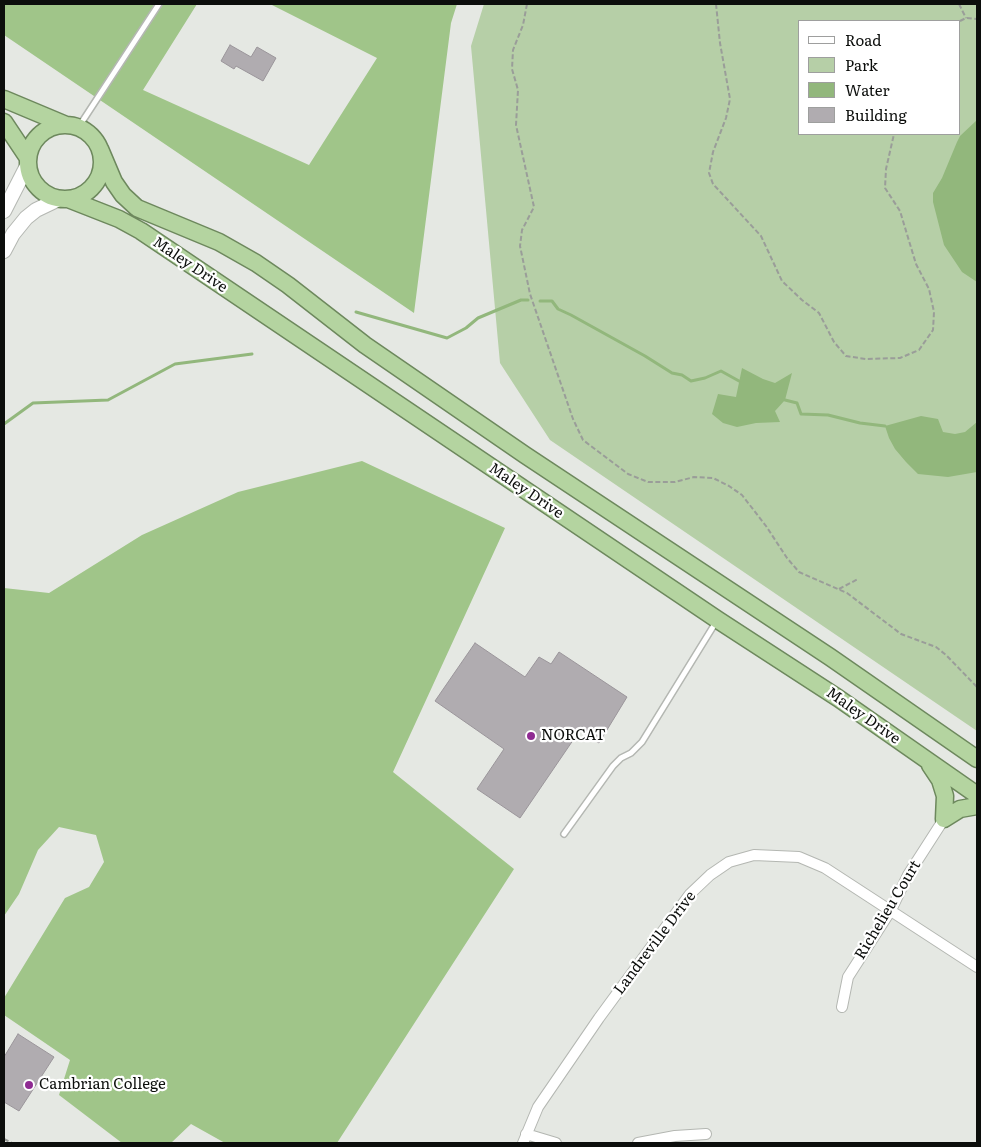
<!DOCTYPE html>
<style>
body{margin:0}
#map{position:relative;width:981px;height:1147px;overflow:hidden;background:#e5e8e3;font-family:Literata,serif}
canvas{display:block}
.frame{position:absolute;inset:0;border:5px solid #0c0e0c;pointer-events:none}
.legend{position:absolute;left:798px;top:20px;width:162px;height:115px;box-sizing:border-box;background:#fff;border:1px solid #9e9f9e;margin:0;padding:6px 9px;list-style:none;font-size:15px;color:#0c0e0c}
.legend li{display:flex;align-items:center;gap:10px;height:25px}
.legend b{width:25px;border:1px solid #9e9f9e}
</style>
<div id="map">
<canvas width="981" height="1147"></canvas>
<div class="frame"></div>
<ul class="legend">
<li><b style="height:6px;background:#fff"></b>Road</li>
<li><b style="height:14px;background:#b6cfa7"></b>Park</li>
<li><b style="height:14px;background:#92b77c"></b>Water</li>
<li><b style="height:14px;background:#b0acb0"></b>Building</li>
</ul>
</div>
<script>
const g = document.querySelector('canvas').getContext('2d');
g.lineJoin = 'round';
function fill(path, color) { g.fillStyle = color; g.fill(path, 'evenodd'); }
const poly = rows => new Path2D(rows.map(r => 'M' + r).join(''));
function trace(path, color, width, dash) { g.strokeStyle = color; g.lineWidth = width; g.lineCap = dash ? 'butt' : 'round'; g.setLineDash(dash || []); g.stroke(path); }
function write(font, color, halo, rows, align = 'center') {
  g.font = font + ' Literata,serif'; g.lineWidth = 4.5; g.setLineDash([]); g.textBaseline = 'middle'; g.strokeStyle = halo; g.fillStyle = color; for (const [text, x, y, turn = 0] of rows) {
    g.save(); g.translate(x, y); g.rotate((+turn || 0) * Math.PI / 180); g.textAlign = isNaN(turn) ? turn : align; if (halo) g.strokeText(text, 0, 0); g.fillText(text, 0, 0); g.restore();
  }
}
fill(poly([
 [484,4,977,4,977,731,550,440,500,363,471,46],
 [800,21,960,21,960,134,800,134]
]), '#b6cfa7');
fill(poly([
 [4,4,197,4,143,90,309,165,377,58,270,4,457,4,451,23,414,313,4,35],
 [362,461,505,528,393,772,514,869,337,1143,225,1143,191,1124,171,1143,122,1143,59,1095,70,1060,4,1015,4,998,65,898,89,887,104,862,96,835,59,827,38,850,19,894,4,916,4,588,49,593,142,535,238,492]
]), '#a0c589');
fill(poly([
 [977,120,977,282,962,272,944,245,933,202,933,193,942,178,957,142,960,136],
 [742,368,763,379,775,383,792,373,785,400,775,411,780,422,756,423,737,427,723,423,712,414,718,394,736,397],
 [921,416,938,419,943,432,955,434,965,432,977,422,977,472,948,477,918,474,906,462,895,449,889,438,885,426]
]), '#92b77c');
trace(poly([
 [540,301,552,301,558,309,571,315,645,356,672,373,682,375,691,381,705,378,721,371,739,381],
 [356,312,447,338,466,328,478,318,521,300,528,300],
 [785,400,797,403,801,414,828,415,860,423,885,426],
 [4,424,33,403,108,400,175,364,252,354]
]), '#92b77c', 3);
const building = poly([
 [230,45,251,57,257,47,276,58,263,81,236,66,234,69,221,61,230,45],
 [475,643,525,677,539,657,551,664,559,652,627,697,599,743,580,730,520,818,477,789,504,749,435,701,475,643],
 [18,1034,54,1057,19,1111,4,1102,4,1057,18,1034]
]);
fill(building, '#b0acb0');
trace(building, '#9a959a', 1);
const service = poly([
 [78,128,159,4],
 [564,834,613,766,621,758,631,753,642,742,716,622]
]);
const minor = poly([
 [842,1007,848,977,891,910,908,875,944,819],
 [526,1134,556,1143],
 [523,1143,538,1107,599,1018,690,894,710,875,729,862,754,855,799,857,825,868,977,967],
 [638,1143,675,1136,706,1134]
]);
const secondary = poly([
 [4,211,28,164],
 [4,251,13,234,26,218,36,210,59,199]
]);
const trunk = poly([
 [4,99,66,125],
 [4,122,28,158],
 '28 162a37 37 0 1 1 74 0a37 37 0 1 1-74 0Z',
 [100,149,114,182,123,195,137,208,219,242,256,263,288,285,365,345,525,455,830,657,977,759],
 [68,199,119,219,141,231,718,620,838,698,977,795],
 [930,765,940,780,945,796,944,819],
 [944,819,960,809,977,806]
]);
trace(service, '#b4b7b2', 8);
trace(minor, '#b4b7b2', 12);
trace(secondary, '#b4b7b2', 16);
trace(trunk, '#6d885d', 19);
trace(poly([
 [527,4,523,25,513,50,512,69,518,90,516,125,534,207,522,230,520,246,530,294,573,419,583,440,628,474,648,482,675,482,694,477,713,478,729,486,742,495,766,526,787,558,799,572,847,593,901,634,936,647,946,655,977,687],
 [716,4,720,43,730,99,726,118,713,152,709,173,713,184,761,236,782,281,802,300,819,313,834,342,846,356,866,359,900,358,919,350,933,330,934,312,929,289,916,264,900,211,885,188,886,169,894,134],
 [959,4,966,18],
 [960,21,966,18,977,19],
 [839,589,858,579],
 [4,1139,12,1143]
]), '#9a9d99', 2, [5, 2.5]);
trace(service, '#fff', 5);
trace(minor, '#fff', 10);
trace(secondary, '#fff', 14);
trace(trunk, '#b4d4a0', 16);
for (const [x, y, r, color] of [
 [531,736,5,"#8f2b92"],
 [29,1085,5,"#8f2b92"]
]) { const dot = new Path2D(); dot.arc(x, y, r, 0, 2 * Math.PI); g.fillStyle = color; g.fill(dot); trace(dot, '#fff', 2); }
write('15px', '#0c0e0c', '#fff', [
 ["Maley Drive",190,265,34],
 ["Maley Drive",526,491,34],
 ["Maley Drive",863,716,35],
 ["Richelieu Court",888,910,-59],
 ["Landreville Drive",655,943,-53]
]);
write('15px', '#0c0e0c', '#fff', [
 ["NORCAT",541,736],
 ["Cambrian College",39,1085]
], 'left');
</script>
